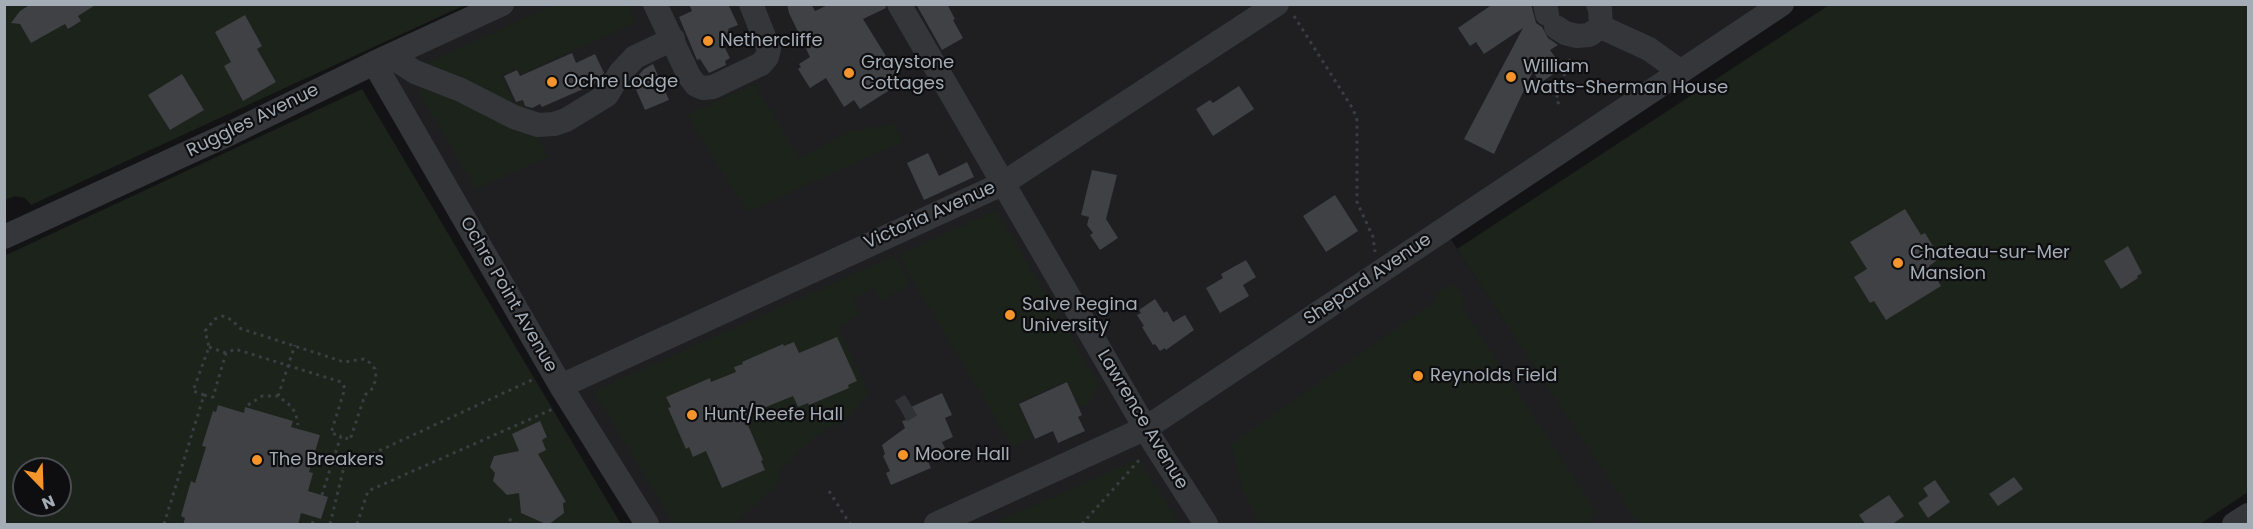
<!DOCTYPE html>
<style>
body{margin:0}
#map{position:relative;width:2253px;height:529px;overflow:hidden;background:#131315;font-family:Poppins,sans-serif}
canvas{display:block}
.frame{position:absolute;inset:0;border:6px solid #a4acb5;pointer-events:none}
.north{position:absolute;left:12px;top:457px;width:60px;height:60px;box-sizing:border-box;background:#0e0e10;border:2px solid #4a4d52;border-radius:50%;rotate:157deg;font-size:16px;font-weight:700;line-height:24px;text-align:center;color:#a4acb5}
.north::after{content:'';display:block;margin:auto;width:21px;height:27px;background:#f4942c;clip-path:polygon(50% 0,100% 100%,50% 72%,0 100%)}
</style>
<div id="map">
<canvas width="2253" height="529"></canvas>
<div class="frame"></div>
<div class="north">N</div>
</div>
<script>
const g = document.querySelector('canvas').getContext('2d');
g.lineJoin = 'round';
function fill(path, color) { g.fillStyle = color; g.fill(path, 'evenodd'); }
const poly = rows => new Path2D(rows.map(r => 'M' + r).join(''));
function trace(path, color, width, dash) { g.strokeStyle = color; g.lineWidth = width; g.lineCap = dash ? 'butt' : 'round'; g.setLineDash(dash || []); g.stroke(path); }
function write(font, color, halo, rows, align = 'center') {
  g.font = font + ' Poppins,sans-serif'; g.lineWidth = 4.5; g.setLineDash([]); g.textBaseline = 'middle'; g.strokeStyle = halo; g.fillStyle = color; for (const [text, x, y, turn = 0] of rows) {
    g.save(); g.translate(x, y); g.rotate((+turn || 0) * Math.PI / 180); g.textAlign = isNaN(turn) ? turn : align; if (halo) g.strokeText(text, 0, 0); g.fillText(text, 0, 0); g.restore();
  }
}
fill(poly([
 [502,4,1782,5,1444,229,1639,524,647,524,374,63]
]), '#1f1f22');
fill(poly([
 [5,5,465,5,31,205,25,198,15,196,5,200],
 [552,5,628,5,636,22,521,74,518,68,502,75,515,105,522,102,548,157,476,189,418,91,428,63],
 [1829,5,2248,5,2248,492,2200,524,1638,524,1457,249],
 [754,84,800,159,848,132,895,124,902,142,747,212,687,115],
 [362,89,621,524,5,524,4,256],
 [24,469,60,469,60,505,24,505],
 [996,210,1099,385,1088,404,1079,407,1067,381,1018,403,1033,438,1013,447,898,255],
 [894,256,910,283,882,301,873,287,852,301,860,314,838,328,869,394,841,425,826,427,778,471,780,482,734,524,674,524,594,391],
 [1448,286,1454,286,1462,293,1464,298,1462,308,1598,514,1583,524,1260,524,1242,489,1231,444,1434,302,1438,291],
 [1138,459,1180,524,992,524]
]), '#1b231b');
fill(poly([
 [31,4,97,4,78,16,81,21,68,29,65,24,31,43,20,24,11,23,20,11],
 [689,4,728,4,738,25,728,29,732,40,723,44,730,58,725,61,726,65,709,73,700,59,697,60,679,17,692,11],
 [787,4,811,4,815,11,830,4,885,4,886,8,863,19,902,82,860,109,854,100,844,107,826,78,810,88,798,69,801,67,799,64,810,57,789,13],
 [916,4,947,4,955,19,953,20,963,38,942,50],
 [1493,4,1531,4,1536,23,1542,27,1548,38,1558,45,1550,50,1563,68,1540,83,1533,71,1494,154,1464,139,1523,28,1484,54,1476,42,1470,46,1458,28],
 [245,15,262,46,257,49,276,82,243,101,224,66,231,62,215,32],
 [572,53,576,63,595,54,604,73,601,77,595,80,597,83,542,107,540,104,532,108,525,106,523,100,516,102,504,76,517,70,520,76],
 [653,64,669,100,645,110,634,85,629,86,644,69],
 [182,74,204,110,170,130,148,95],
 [1239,86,1254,109,1213,136,1196,109,1210,100,1213,103],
 [928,153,939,176,967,162,974,177,924,200,907,163],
 [1092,170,1117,175,1106,219,1118,238,1100,250,1090,235,1093,233,1087,225,1089,217,1081,215],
 [1335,195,1358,231,1326,252,1303,216],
 [1905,209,1921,235,1925,233,1933,246,1928,248,1936,261,1929,266,1941,286,1886,320,1874,301,1870,303,1854,277,1867,269,1850,242],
 [2128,246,2142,273,2137,276,2138,278,2121,289,2104,261],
 [1246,260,1256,277,1243,285,1249,296,1220,313,1206,288,1223,278,1221,274],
 [1155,299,1164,313,1167,311,1173,322,1185,315,1194,330,1166,350,1165,348,1160,351,1155,344,1153,345,1142,327,1144,326,1137,315,1141,313,1139,310],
 [837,337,857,381,848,385,849,388,809,405,808,403,798,407,793,396,744,416,763,460,761,461,765,470,722,488,706,451,693,457,689,447,686,449,668,408,671,407,666,397,710,378,711,382,736,372,734,367,743,364,742,362,783,344,784,346,794,342,799,353],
 [1067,382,1082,415,1078,417,1085,431,1058,443,1053,431,1035,439,1019,404],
 [942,393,952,415,945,418,953,437,942,442,947,452,928,461,931,468,891,485,886,473,890,471,883,456,885,454,882,445,905,428,902,421,906,420,902,411],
 [218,405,244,413,245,407,293,421,291,427,320,435,309,472,313,473,308,491,328,497,321,519,301,513,298,525,183,525,185,518,181,516,191,481,195,483,206,447,202,446,213,411,216,412],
 [540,421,547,437,542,440,546,450,538,454,566,502,563,503,564,513,548,525,521,513,519,493,507,495,493,481,495,473,490,467,494,456,519,451,512,434],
 [2014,477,2023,489,1998,506,1989,494],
 [1935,480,1950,502,1928,518,1918,503,1928,496,1923,488],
 [1889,495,1904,516,1891,525,1866,525,1859,515]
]), '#3f4145');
trace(poly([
 [901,411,911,405]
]), '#303235', 24, [24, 12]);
trace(poly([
 [1294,16,1353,109,1357,120,1357,202,1373,237,1375,252],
 [1559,104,1556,99,1571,55],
 [209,347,226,353],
 [204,395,213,397,226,353,235,349,341,382,345,388,331,433,341,436],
 [278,396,295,345],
 [248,405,262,396,278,396,292,407,296,415,298,425],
 [829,491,850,524],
 [322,495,332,463,344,467],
 [509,519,516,524],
 [164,524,204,395,193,391,209,347,205,331,215,319,223,316,232,320,239,328,344,362,364,359,370,363,375,369,376,378,373,388,365,395,350,440,341,436,332,463],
 [312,524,315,517],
 [330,524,344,467,534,379],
 [357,524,368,491,553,409],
 [1082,524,1141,458]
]), '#3a3d41', 3, [3, 4.5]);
trace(poly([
 [655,4,689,76,696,85,703,88,713,87,761,64,767,57,769,49,751,4],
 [899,4,1154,443,1206,524],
 [1545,4,1547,14],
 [1556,27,1565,33,1577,36,1589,35,1601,27,1600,9,1598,4],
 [1601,27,1649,49,1681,72],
 [390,56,415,72,461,90,514,117,538,125,554,124,566,120,607,95,620,73,635,57,673,39],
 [374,63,562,388,647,524],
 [4,237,231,133,374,63,502,4],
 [561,386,1002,184,1277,4],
 [936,524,1146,428,1782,4],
 [2234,524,2248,515]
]), '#34363a', 24);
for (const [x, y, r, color] of [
 [708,41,6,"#f4942c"],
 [849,73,6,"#f4942c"],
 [1511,77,6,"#f4942c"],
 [552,82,6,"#f4942c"],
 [1898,263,6,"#f4942c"],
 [1010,315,6,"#f4942c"],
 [1418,376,6,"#f4942c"],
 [692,415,6,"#f4942c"],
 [903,455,6,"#f4942c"],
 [257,460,6,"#f4942c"]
]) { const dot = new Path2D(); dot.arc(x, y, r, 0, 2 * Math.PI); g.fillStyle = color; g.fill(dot); trace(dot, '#0e0e10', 2); }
write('18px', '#a4acb5', '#0e0e10', [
 ["Nethercliffe",720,41],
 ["Graystone",861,63],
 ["Cottages",861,84],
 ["William",1523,67],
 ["Watts-Sherman House",1523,88],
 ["Ochre Lodge",564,82],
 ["Chateau-sur-Mer",1910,253],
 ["Mansion",1910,274],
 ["Salve Regina",1022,305],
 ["University",1022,326],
 ["Reynolds Field",1430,376],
 ["Hunt/Reefe Hall",704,415],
 ["Moore Hall",915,455],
 ["The Breakers",269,460]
], 'left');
write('18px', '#a4acb5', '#0e0e10', [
 ["Ruggles Avenue",253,121,-26],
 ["Victoria Avenue",930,216,-24],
 ["Shepard Avenue",1368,280,-34],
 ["Ochre Point Avenue",508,295,60],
 ["Lawrence Avenue",1142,420,59]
]);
</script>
